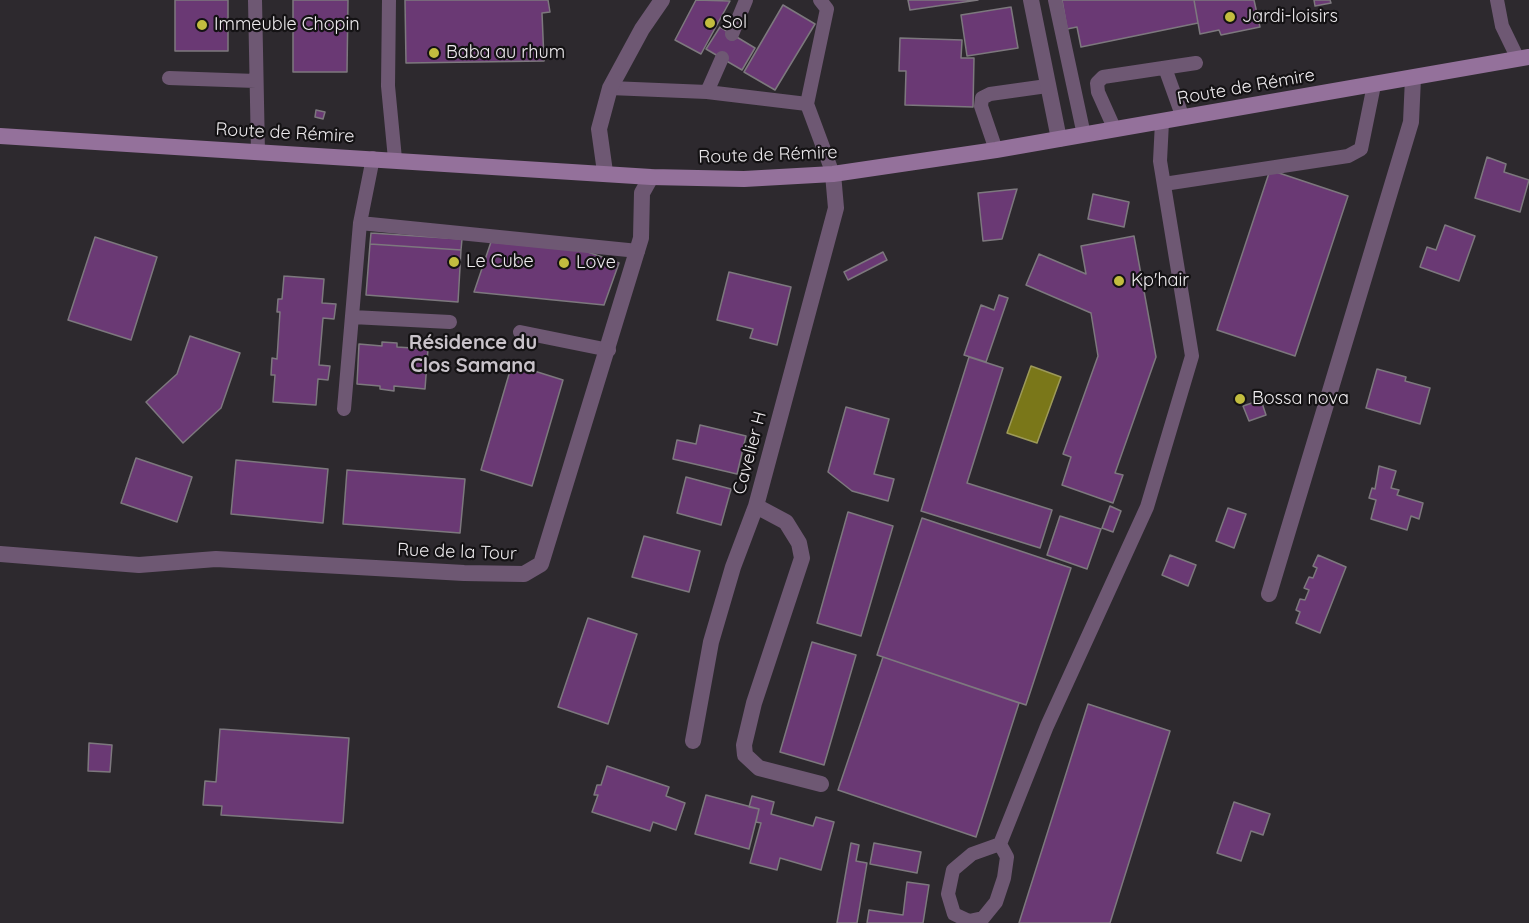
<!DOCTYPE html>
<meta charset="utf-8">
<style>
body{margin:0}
canvas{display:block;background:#2d292e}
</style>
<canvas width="1529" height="923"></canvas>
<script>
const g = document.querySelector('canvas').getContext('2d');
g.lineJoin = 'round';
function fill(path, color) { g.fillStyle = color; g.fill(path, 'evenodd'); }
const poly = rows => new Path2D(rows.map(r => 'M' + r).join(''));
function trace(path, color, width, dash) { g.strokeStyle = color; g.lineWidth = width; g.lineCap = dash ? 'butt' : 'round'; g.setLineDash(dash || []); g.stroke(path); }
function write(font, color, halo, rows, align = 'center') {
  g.font = font + ' Quicksand,sans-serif'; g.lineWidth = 4.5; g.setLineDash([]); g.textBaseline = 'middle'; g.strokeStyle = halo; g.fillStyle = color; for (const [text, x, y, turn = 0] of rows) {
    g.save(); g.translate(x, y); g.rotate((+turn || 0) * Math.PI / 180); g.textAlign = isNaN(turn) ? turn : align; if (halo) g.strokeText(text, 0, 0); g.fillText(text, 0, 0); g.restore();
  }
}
const water = poly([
 [1031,366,1061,377,1037,443,1007,433,1031,366]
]);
fill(water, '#7a7719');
trace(water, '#9d9a59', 1.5);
const building = poly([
 [175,0,228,0,228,51,175,51,175,0],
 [293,0,348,0,347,72,293,72,293,0],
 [405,0,548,0,550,12,542,13,544,61,406,63,405,0],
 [696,0,730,1,701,54,675,40,696,0],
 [908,0,978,0,910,10,908,0],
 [1062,0,1194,0,1198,23,1081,47,1077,27,1067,29,1062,0],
 [1194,0,1254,0,1260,27,1221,35,1219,30,1200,34,1194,0],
 [1314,0,1330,0,1331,3,1315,6,1314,0],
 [783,5,815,24,775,90,744,72,783,5],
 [1011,7,1018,48,967,56,961,15,1011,7],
 [720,27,755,48,742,70,706,49,720,27],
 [900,38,962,40,961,58,974,58,973,107,905,105,906,71,899,71,900,38],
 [316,110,325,112,323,119,315,117,316,110],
 [1487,157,1506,164,1504,172,1529,180,1520,212,1475,198,1487,157],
 [1270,170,1348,196,1295,356,1217,330,1270,170],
 [1017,189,1002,239,983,241,978,193,1017,189],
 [1093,194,1129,202,1124,227,1088,219,1093,194],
 [1445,225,1475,236,1459,281,1420,267,1427,247,1436,250,1445,225],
 [371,233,462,239,461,250,370,244,371,233],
 [1134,236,1156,357,1115,473,1123,475,1113,503,1062,485,1071,457,1063,454,1098,356,1091,313,1026,285,1039,254,1086,274,1081,246,1134,236],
 [95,237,157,257,131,340,68,320,95,237],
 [491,242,585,251,619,263,604,305,474,292,491,242],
 [370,244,461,250,458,302,366,295,370,244],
 [883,252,887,260,848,280,844,272,883,252],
 [729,272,791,287,777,345,750,338,753,329,717,320,729,272],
 [284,276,324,279,322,303,336,304,334,319,323,318,319,365,330,366,328,380,318,379,316,405,273,402,275,375,271,375,272,358,277,359,280,312,277,312,278,299,282,299,284,276],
 [999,295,1008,298,986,362,964,355,981,305,994,310,999,295],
 [190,336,240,353,221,408,183,443,146,402,177,374,190,336],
 [382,342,397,343,397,347,428,349,425,389,394,386,394,391,380,389,380,386,357,384,359,344,382,346,382,342],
 [969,357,1003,368,967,483,1052,510,1040,548,921,511,969,357],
 [512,364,563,380,532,486,481,470,512,364],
 [1377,369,1406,377,1405,381,1430,388,1420,424,1366,408,1377,369],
 [1261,400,1266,415,1249,421,1243,406,1261,400],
 [846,407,889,419,874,474,894,479,888,501,852,491,828,472,846,407],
 [700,425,746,436,737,474,673,459,677,440,696,444,700,425],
 [136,458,192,477,177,522,121,503,136,458],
 [236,460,328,469,323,523,231,514,236,460],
 [1379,466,1396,471,1391,488,1399,490,1397,495,1423,503,1419,519,1411,516,1407,530,1371,519,1376,500,1369,498,1372,488,1375,489,1379,466],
 [347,470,465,479,460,533,343,524,347,470],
 [686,477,731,489,721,525,677,513,686,477],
 [1110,506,1121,511,1113,532,1102,528,1110,506],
 [1228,508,1246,514,1234,548,1216,541,1228,508],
 [848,512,893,526,861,636,817,623,848,512],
 [1060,516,1101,529,1087,569,1047,555,1060,516],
 [922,518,1071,568,1026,705,877,655,922,518],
 [644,536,700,551,689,592,632,577,644,536],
 [1170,555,1196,565,1188,586,1162,575,1170,555],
 [1318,555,1346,567,1320,633,1296,623,1300,612,1296,610,1300,599,1305,600,1309,590,1304,588,1309,577,1313,578,1317,568,1313,566,1318,555],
 [588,618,637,634,608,724,558,707,588,618],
 [812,642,856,655,824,765,780,752,812,642],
 [883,657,1019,703,976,837,838,790,883,657],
 [1088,704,1170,731,1110,923,1019,923,1088,704],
 [220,729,349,738,343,823,221,815,222,806,203,805,205,781,216,782,220,729],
 [89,743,112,745,110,772,88,771,89,743],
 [607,766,669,787,666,796,685,803,676,830,653,822,650,831,592,812,598,795,594,795,597,785,601,785,607,766],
 [706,795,759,809,749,849,695,834,706,795],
 [752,796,774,802,771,814,813,826,816,817,834,822,821,870,780,858,777,870,750,863,761,823,756,822,759,809,749,807,752,796],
 [1234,802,1270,814,1263,835,1251,831,1241,861,1217,853,1234,802],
 [851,843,859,845,856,861,867,863,857,923,837,923,851,843],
 [874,843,921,852,917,873,870,864,874,843],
 [907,882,929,885,923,923,867,923,869,910,903,915,907,882]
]);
fill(building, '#6a3974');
trace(building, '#7d787e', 1.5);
trace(poly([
 [255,0,258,152],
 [389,0,388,86,395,159],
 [820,0,827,9,807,104,833,174],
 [1055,0,1084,135],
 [1497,0,1502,26,1518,59],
 [732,34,746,0],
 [1165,68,1183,118],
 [169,78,256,81],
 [610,88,707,92,722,58],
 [707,92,807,104],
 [1115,130,1098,92,1097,83,1103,77,1196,63],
 [996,150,981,106,982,98,990,94,1047,86],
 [1164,184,1348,156,1361,149,1374,85],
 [360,223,638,251],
 [352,317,450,322],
 [520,332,609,350],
 [344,409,360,223,373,158],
 [1000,844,972,854,953,870,948,894,954,914,969,921,983,918,996,902,1004,878,1007,857,1000,844,1047,726,1147,507,1192,356,1160,161,1162,122]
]), '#6e5873', 14);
trace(poly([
 [1031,0,1059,139],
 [605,172,599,129,610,88,642,29,662,0],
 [756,506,786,522,799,543,802,558,754,703,744,745,745,755,759,768,821,784],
 [0,554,139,565,216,559,464,573,524,574,541,564,641,238,642,193,651,177],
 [1269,594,1411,122,1413,78],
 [693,741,711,642,733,567,756,506,836,208,833,174]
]), '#6e5873', 16);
trace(poly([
 [0,136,651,177,744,179,833,174,996,150,1529,57]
]), '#94719b', 16);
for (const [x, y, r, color] of [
 [1230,17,6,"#c2bd3f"],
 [710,23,6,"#c2bd3f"],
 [202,25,6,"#c2bd3f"],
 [434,53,6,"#c2bd3f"],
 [454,262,6,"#c2bd3f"],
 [564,263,6,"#c2bd3f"],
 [1119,281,6,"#c2bd3f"],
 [1240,399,6,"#c2bd3f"]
]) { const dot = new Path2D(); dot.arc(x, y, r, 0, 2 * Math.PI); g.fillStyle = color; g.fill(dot); trace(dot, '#141214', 2); }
write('18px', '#eeebee', '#141214', [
 ["Jardi-loisirs",1242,17],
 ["Sol",722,23],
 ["Immeuble Chopin",214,25],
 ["Baba au rhum",446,53],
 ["Le Cube",466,262],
 ["Love",576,263],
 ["Kp'hair",1131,281],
 ["Bossa nova",1252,399]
], 'left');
write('18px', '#eeebee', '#141214', [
 ["Route de Rémire",1246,87,-10],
 ["Route de Rémire",285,133,3],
 ["Route de Rémire",768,155,-2],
 ["Cavelier H",750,453,-75],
 ["Rue de la Tour",457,552,2]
]);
write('bold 20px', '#c9c3ca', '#141214', [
 ["Résidence du",473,343],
 ["Clos Samana",473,366]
]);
</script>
